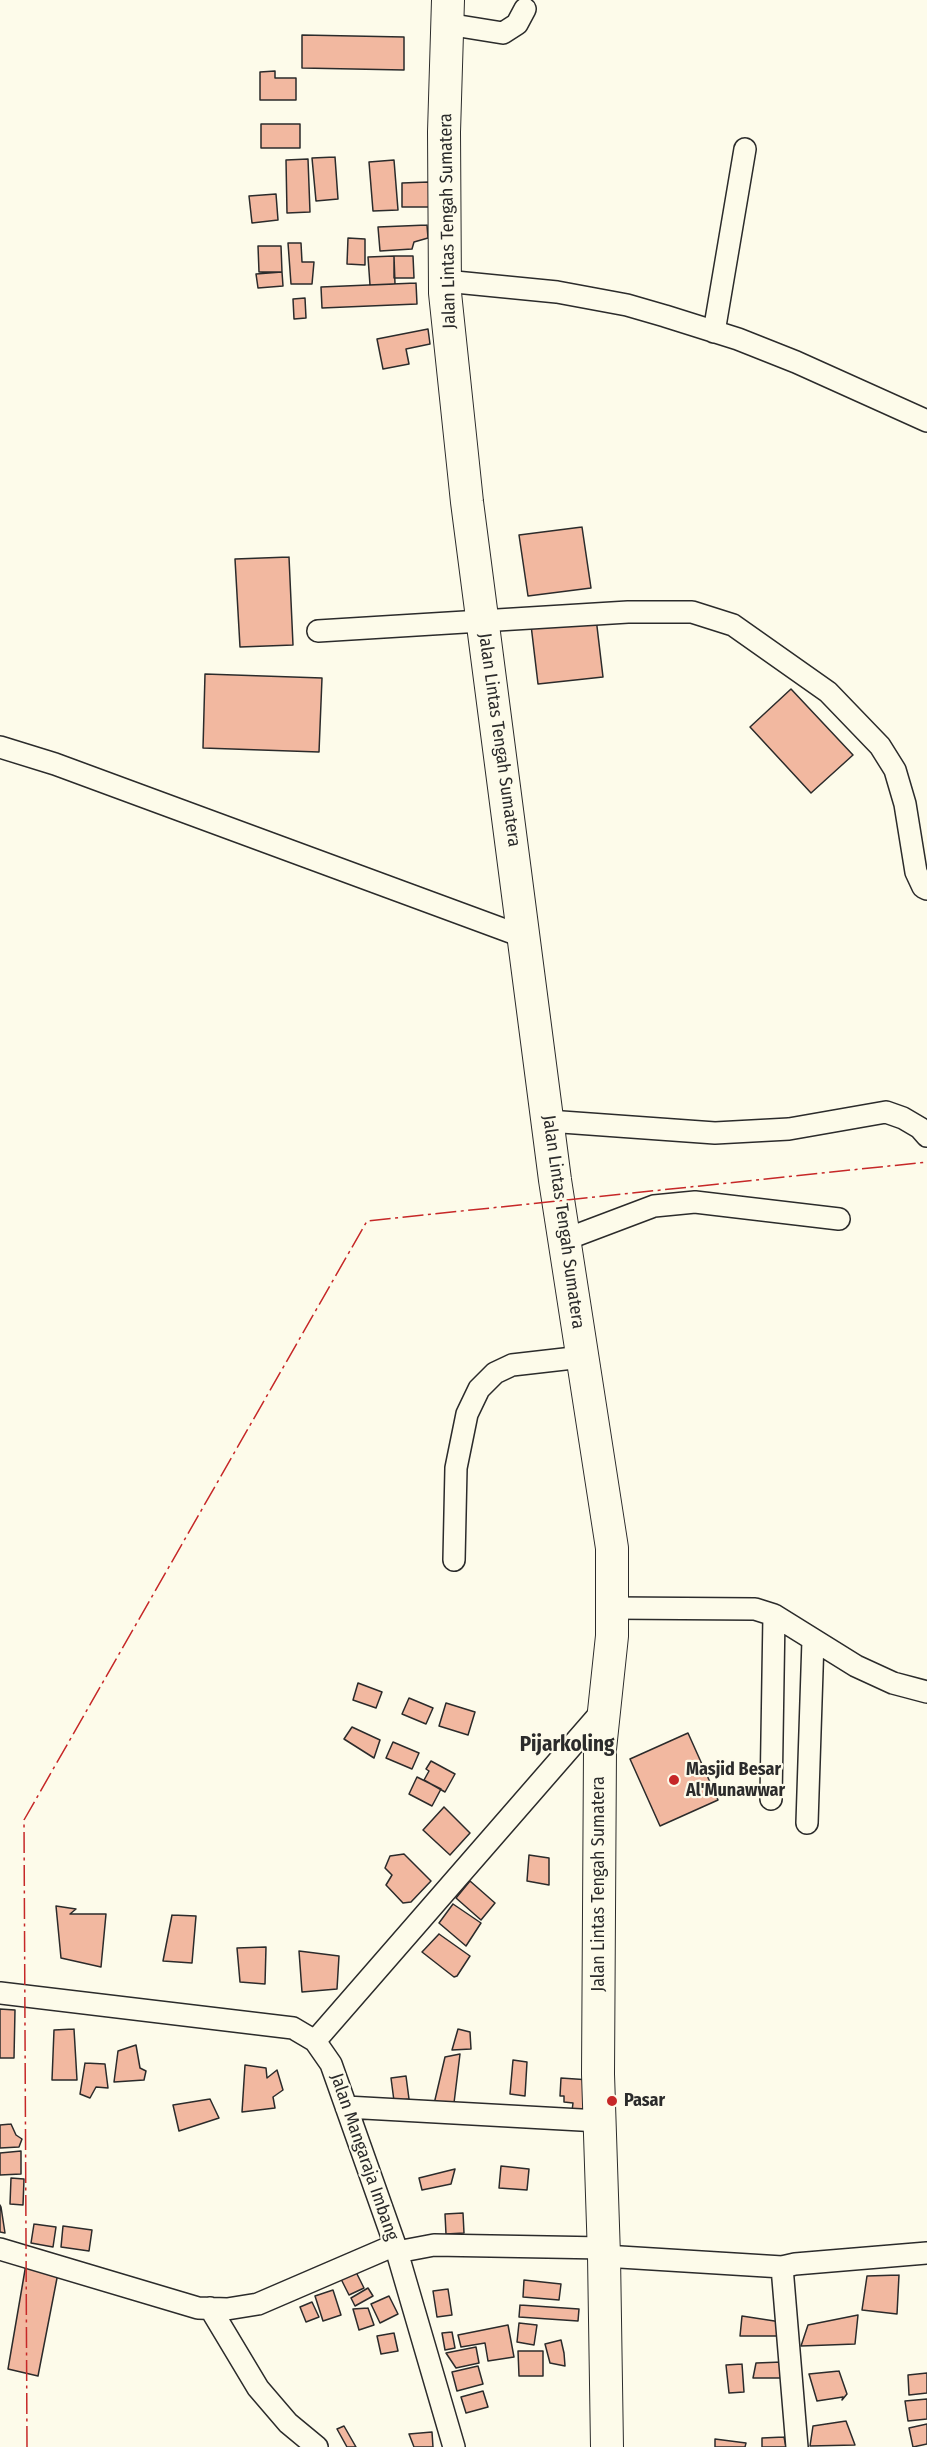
<!DOCTYPE html>
<style>
body{margin:0}
canvas{display:block;background:#fdfbea}
</style>
<canvas width="927" height="2447"></canvas>
<script>
const g = document.querySelector('canvas').getContext('2d');
g.lineJoin = 'round';
function fill(path, color) { g.fillStyle = color; g.fill(path, 'evenodd'); }
const poly = rows => new Path2D(rows.map(r => 'M' + r).join(''));
function trace(path, color, width, dash) { g.strokeStyle = color; g.lineWidth = width; g.lineCap = dash ? 'butt' : 'round'; g.setLineDash(dash || []); g.stroke(path); }
function write(font, color, halo, rows, align = 'center') {
  g.font = font + ' "Fira Sans Condensed",sans-serif'; g.lineWidth = 4.5; g.setLineDash([]); g.textBaseline = 'middle'; g.strokeStyle = halo; g.fillStyle = color; for (const [text, x, y, turn = 0] of rows) {
    g.save(); g.translate(x, y); g.rotate((+turn || 0) * Math.PI / 180); g.textAlign = isNaN(turn) ? turn : align; if (halo) g.strokeText(text, 0, 0); g.fillText(text, 0, 0); g.restore();
  }
}
const building = poly([
 [302,35,404,37,404,70,302,68,302,35],
 [275,71,275,78,296,78,296,100,260,100,260,72,275,71],
 [261,124,300,124,300,148,261,148,261,124],
 [335,157,338,199,316,201,312,158,335,157],
 [308,159,310,212,287,213,286,160,308,159],
 [394,160,398,210,373,211,369,162,394,160],
 [429,182,430,207,402,207,402,183,429,182],
 [276,194,278,220,252,223,249,196,276,194],
 [427,225,428,238,414,242,412,249,380,251,378,227,427,225],
 [348,238,365,239,365,265,347,264,348,238],
 [288,243,301,243,302,262,314,262,312,284,291,284,288,243],
 [258,246,281,246,282,272,259,272,258,246],
 [394,256,395,284,370,285,368,257,394,256],
 [394,256,413,256,414,278,394,278,394,256],
 [282,272,283,286,258,288,256,274,282,272],
 [416,283,417,304,322,308,321,287,416,283],
 [305,298,306,318,294,319,293,299,305,298],
 [428,329,430,344,406,349,409,364,383,369,377,339,428,329],
 [582,527,591,588,528,596,519,535,582,527],
 [289,557,293,645,240,647,235,559,289,557],
 [596,618,603,677,538,684,531,625,596,618],
 [205,674,322,678,319,752,203,748,205,674],
 [791,689,853,755,811,793,750,727,791,689],
 [358,1683,382,1692,376,1708,353,1700,358,1683],
 [409,1698,433,1708,426,1724,402,1714,409,1698],
 [446,1703,475,1712,468,1735,439,1726,446,1703],
 [352,1727,380,1740,374,1758,344,1739,352,1727],
 [688,1733,718,1800,660,1826,630,1759,688,1733],
 [393,1742,419,1753,412,1769,386,1758,393,1742],
 [431,1761,455,1774,445,1792,424,1780,429,1771,426,1769,431,1761],
 [417,1777,441,1789,432,1806,409,1794,417,1777],
 [444,1807,470,1833,450,1855,423,1830,444,1807],
 [404,1854,431,1881,411,1902,403,1903,386,1885,392,1875,385,1868,390,1856,404,1854],
 [529,1855,549,1858,549,1885,527,1881,529,1855],
 [470,1881,495,1903,481,1920,456,1898,470,1881],
 [453,1904,481,1923,466,1946,439,1923,453,1904],
 [56,1906,76,1909,70,1914,106,1914,101,1967,61,1958,56,1906],
 [172,1915,196,1916,192,1963,163,1961,172,1915],
 [439,1934,470,1956,457,1976,454,1977,422,1952,439,1934],
 [266,1947,265,1984,240,1982,237,1948,266,1947],
 [299,1951,339,1956,337,1989,302,1992,299,1951],
 [0,2009,15,2010,14,2058,0,2058,0,2009],
 [74,2029,77,2080,52,2080,54,2030,74,2029],
 [458,2029,470,2032,471,2049,452,2050,458,2029],
 [136,2045,140,2068,146,2071,144,2080,114,2082,118,2051,136,2045],
 [460,2054,454,2103,434,2104,445,2057,460,2054],
 [513,2060,527,2062,525,2096,510,2094,513,2060],
 [85,2063,105,2064,108,2088,96,2087,90,2098,80,2094,85,2063],
 [245,2065,266,2068,267,2078,277,2070,283,2090,273,2097,275,2108,242,2112,245,2065],
 [406,2076,409,2099,394,2101,391,2078,406,2076],
 [561,2078,590,2080,588,2112,572,2111,573,2103,564,2102,564,2096,560,2096,561,2078],
 [210,2099,219,2118,179,2131,173,2105,210,2099],
 [11,2124,16,2135,22,2139,19,2147,0,2148,0,2125,11,2124],
 [21,2151,21,2174,0,2175,0,2153,21,2151],
 [501,2166,529,2169,527,2190,499,2188,501,2166],
 [455,2169,451,2184,422,2190,419,2178,455,2169],
 [11,2178,24,2179,23,2205,10,2204,11,2178],
 [0,2205,1,2207,5,2233,0,2232,0,2205],
 [463,2213,464,2233,446,2234,445,2214,463,2213],
 [34,2224,56,2227,53,2247,31,2243,34,2224],
 [63,2226,92,2230,89,2251,61,2247,63,2226],
 [26,2264,58,2273,38,2376,8,2369,26,2264],
 [354,2268,364,2288,349,2295,339,2275,354,2268],
 [899,2275,897,2314,862,2310,867,2276,899,2275],
 [524,2280,561,2284,559,2300,523,2297,524,2280],
 [368,2288,373,2296,355,2306,351,2298,368,2288],
 [448,2289,452,2315,437,2317,433,2291,448,2289],
 [333,2290,341,2315,323,2321,315,2296,333,2290],
 [389,2296,398,2314,380,2323,371,2304,389,2296],
 [312,2302,319,2317,306,2322,300,2307,312,2302],
 [520,2305,579,2309,578,2321,519,2317,520,2305],
 [368,2308,374,2325,359,2330,353,2309,368,2308],
 [858,2315,855,2344,801,2346,808,2325,858,2315],
 [742,2316,781,2322,780,2336,740,2336,742,2316],
 [519,2323,537,2325,534,2345,517,2342,519,2323],
 [508,2325,514,2357,488,2361,485,2343,461,2347,458,2335,508,2325],
 [452,2332,455,2348,445,2350,442,2333,452,2332],
 [394,2333,398,2351,381,2354,377,2336,394,2333],
 [561,2340,564,2353,565,2366,550,2363,545,2344,561,2340],
 [476,2347,479,2363,456,2368,446,2353,476,2347],
 [518,2351,543,2351,543,2376,519,2376,518,2351],
 [782,2362,782,2378,753,2378,756,2363,782,2362],
 [742,2364,744,2392,729,2393,726,2365,742,2364],
 [478,2366,483,2384,457,2391,452,2372,478,2366],
 [839,2371,847,2394,842,2400,843,2397,817,2401,809,2374,839,2371],
 [927,2373,927,2393,909,2395,908,2375,927,2373],
 [483,2391,488,2407,466,2413,461,2397,483,2391],
 [927,2399,927,2419,908,2421,905,2401,927,2399],
 [846,2421,855,2445,810,2446,813,2426,846,2421],
 [927,2424,927,2444,913,2447,909,2428,927,2424],
 [344,2426,356,2447,347,2447,337,2429,344,2426],
 [432,2432,433,2447,414,2447,409,2434,432,2432],
 [784,2437,786,2447,762,2447,762,2438,784,2437],
 [715,2439,746,2443,745,2447,715,2447,715,2439]
]);
fill(building, '#f2b8a0');
trace(building, '#2b2b2b', 1.5);
const minor = poly([
 [447,24,503,33,517,24,525,9],
 [445,281,557,292,627,305,665,316,738,339,796,362,927,421],
 [714,332,745,149],
 [318,631,628,612,692,612,733,625,828,692,880,746,895,770,905,804,916,872,923,887,927,889],
 [0,747,55,764,524,937],
 [548,1121,715,1133,789,1129,886,1112,903,1118,920,1128,927,1136],
 [564,1240,654,1206,695,1202,839,1219],
 [454,1560,456,1468,467,1414,479,1389,495,1373,512,1365,582,1357],
 [612,1608,755,1609,774,1615,771,1799],
 [774,1615,856,1666,893,1683,927,1692],
 [807,1823,813,1640],
 [0,1993,293,2028,315,2041,331,2064,395,2245,454,2447],
 [315,2041,604,1709],
 [346,2107,599,2121],
 [0,2249,198,2308,227,2309,258,2304,395,2245],
 [397,2252,434,2245,604,2248],
 [604,2256,782,2267,795,2264,927,2253],
 [782,2267,797,2447],
 [210,2308,258,2388,288,2423,317,2447]
]);
const highway = poly([
 [448,0,444,132,445,293,467,502,555,1180,612,1548,612,1636,600,1749,598,2074,604,2256,607,2447]
]);
trace(minor, '#2b2b2b', 24);
trace(highway, '#2b2b2b', 34);
trace(minor, '#fdfbea', 21);
trace(highway, '#fdfbea', 32);
trace(poly([
 [27,2447,24,1820,367,1221,927,1162]
]), '#c62828', 1.5, [21, 4.5, 3, 4.5]);
for (const [x, y, r, color] of [
 [674,1780,6,"#c62828"],
 [612,2101,6,"#c62828"]
]) { const dot = new Path2D(); dot.arc(x, y, r, 0, 2 * Math.PI); g.fillStyle = color; g.fill(dot); trace(dot, '#fdfbea', 2); }
write('18px', '#2b2b2b', '#fdfbea', [
 ["Jalan Lintas Tengah Sumatera",448,221,-91],
 ["Jalan Lintas Tengah Sumatera",499,740,82],
 ["Jalan Lintas Tengah Sumatera",563,1222,82],
 ["Jalan Lintas Tengah Sumatera",599,1884,-90],
 ["Jalan Mangaraja Imbang",364,2157,71]
]);
write('bold 18px', '#2b2b2b', '#fdfbea', [
 ["Masjid Besar",686,1770],
 ["Al'Munawwar",686,1791],
 ["Pasar",624,2101]
], 'left');
write('bold 21px', '#2b2b2b', '#fdfbea', [
 ["Pijarkoling",567,1745]
]);
</script>
